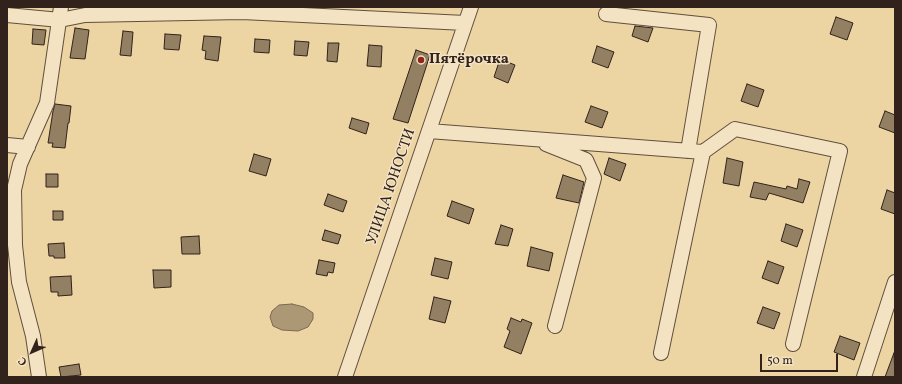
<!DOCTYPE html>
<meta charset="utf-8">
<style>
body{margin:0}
#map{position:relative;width:902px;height:384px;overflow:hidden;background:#edd4a3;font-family:Vollkorn,serif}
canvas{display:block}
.frame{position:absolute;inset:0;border:8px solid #31231c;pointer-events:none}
.north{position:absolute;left:12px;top:332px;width:40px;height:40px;-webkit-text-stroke:3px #f3e3c3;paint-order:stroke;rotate:225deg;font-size:11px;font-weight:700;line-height:16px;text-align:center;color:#31231c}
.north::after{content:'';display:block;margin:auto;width:14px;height:18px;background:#31231c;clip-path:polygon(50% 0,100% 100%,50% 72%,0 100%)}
.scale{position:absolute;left:760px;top:354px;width:78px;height:18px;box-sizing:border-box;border:2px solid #31231c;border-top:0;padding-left:5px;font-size:12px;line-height:14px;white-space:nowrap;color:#31231c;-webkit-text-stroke:3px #f3e3c3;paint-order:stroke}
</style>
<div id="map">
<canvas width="902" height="384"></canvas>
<div class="frame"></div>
<div class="north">С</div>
<div class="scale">50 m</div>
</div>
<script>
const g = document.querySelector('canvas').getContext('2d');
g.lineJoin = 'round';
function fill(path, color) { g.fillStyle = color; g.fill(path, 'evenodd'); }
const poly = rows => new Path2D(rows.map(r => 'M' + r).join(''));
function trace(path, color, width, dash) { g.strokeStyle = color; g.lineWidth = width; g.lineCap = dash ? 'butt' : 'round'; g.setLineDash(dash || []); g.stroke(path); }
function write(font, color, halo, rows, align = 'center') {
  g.font = font + ' Vollkorn,serif'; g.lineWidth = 3; g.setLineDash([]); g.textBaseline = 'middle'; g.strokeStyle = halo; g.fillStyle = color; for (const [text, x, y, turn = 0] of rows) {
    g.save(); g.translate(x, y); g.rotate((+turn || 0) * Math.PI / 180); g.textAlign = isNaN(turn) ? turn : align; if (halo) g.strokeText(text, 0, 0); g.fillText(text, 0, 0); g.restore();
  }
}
const water = poly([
 [292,304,304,307,313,313,313,319,308,327,298,331,282,330,273,326,270,317,272,311,279,305,292,304]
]);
fill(water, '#ad9875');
trace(water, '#7b6951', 1);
const building = poly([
 [836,17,853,23,847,40,830,34,836,17],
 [635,26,653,28,648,42,632,36,635,26],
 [75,28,89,30,85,59,70,58,75,28],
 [33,29,46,30,44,45,32,44,33,29],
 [123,31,133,32,131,56,120,55,123,31],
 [165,34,181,35,179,50,164,49,165,34],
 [204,36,221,37,218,61,205,59,206,51,202,50,204,36],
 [255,39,270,40,269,53,254,52,255,39],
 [295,41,309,42,307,56,294,55,295,41],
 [328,43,339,43,337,62,327,61,328,43],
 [369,45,382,46,381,67,367,66,369,45],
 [597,46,614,52,608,68,592,62,597,46],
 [416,50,430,55,408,123,393,119,416,50],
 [500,59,515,65,508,83,494,77,500,59],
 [747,84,764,90,758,107,741,101,747,84],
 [55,104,71,106,69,123,68,123,65,148,52,147,53,143,48,143,53,111,55,104],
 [591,106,608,112,602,128,585,122,591,106],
 [885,111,895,115,895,133,879,127,885,111],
 [352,118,369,123,366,134,349,128,352,118],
 [254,154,271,159,266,176,249,171,254,154],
 [609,158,626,164,620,181,604,174,609,158],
 [727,158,743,162,739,186,723,183,727,158],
 [46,174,58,174,58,187,46,187,46,174],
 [563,175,584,182,579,203,556,198,563,175],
 [799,179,810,182,803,203,769,193,766,200,750,197,754,182,786,189,787,186,797,189,799,179],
 [887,190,895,193,895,214,881,209,887,190],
 [328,194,347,201,343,212,324,205,328,194],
 [452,201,474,209,469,224,447,216,452,201],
 [53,211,63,211,63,220,53,220,53,211],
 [786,224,803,230,797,247,781,241,786,224],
 [501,225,513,229,508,246,495,244,501,225],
 [325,230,341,235,338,244,322,240,325,230],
 [199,236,200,254,182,254,181,237,199,236],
 [64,243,65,258,54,258,54,256,49,256,48,244,64,243],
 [531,247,553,253,549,271,527,266,531,247],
 [435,258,452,262,448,279,431,275,435,258],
 [319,260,335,263,333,273,328,272,327,276,316,274,319,260],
 [768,261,784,267,778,284,762,278,768,261],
 [153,270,171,270,171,287,154,288,153,270],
 [71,276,72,295,58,296,58,292,51,292,50,277,71,276],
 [434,297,451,301,445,323,429,319,434,297],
 [763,307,780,313,774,329,757,323,763,307],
 [511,318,521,322,522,319,532,323,521,354,504,347,510,331,507,329,511,318],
 [840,336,860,343,854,360,834,352,840,336],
 [894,353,895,377,885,377,894,353],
 [79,364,81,375,61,377,59,367,79,364]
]);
fill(building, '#937f62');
trace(building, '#31231c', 1);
const minor = poly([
 [606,14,709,25,688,151],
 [7,15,60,20,85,15,242,12,465,23],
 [429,131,703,152,735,129,840,151,793,344],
 [546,144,586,160,594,178,555,326],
 [7,145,28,147],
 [661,353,703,152],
 [39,377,33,336,19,282,15,245,14,190,20,164,47,103,61,7],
 [345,377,471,7],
 [864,377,895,282]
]);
trace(minor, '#604f3e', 16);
trace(minor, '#f3e3c3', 14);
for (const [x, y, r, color] of [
 [421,60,4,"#8f2418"]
]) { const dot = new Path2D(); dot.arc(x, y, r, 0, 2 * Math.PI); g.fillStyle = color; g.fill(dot); trace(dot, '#f3e3c3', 1.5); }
write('bold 15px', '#31231c', '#f3e3c3', [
 ["Пятёрочка",429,60]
], 'left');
write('15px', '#31231c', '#f3e3c3', [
 ["УЛИЦА ЮНОСТИ",392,187,-71]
]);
</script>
